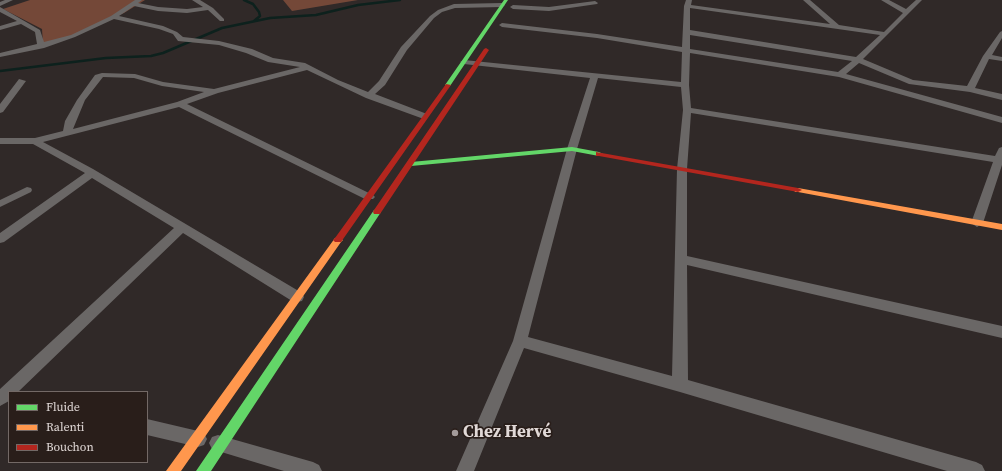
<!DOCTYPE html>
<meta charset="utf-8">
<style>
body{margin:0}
#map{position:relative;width:1002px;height:471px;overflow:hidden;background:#302928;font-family:"Source Serif 4",serif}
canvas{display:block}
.legend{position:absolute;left:8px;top:391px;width:140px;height:72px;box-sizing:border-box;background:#291e1a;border:1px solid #736966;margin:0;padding:5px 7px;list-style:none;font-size:12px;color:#e1d9d7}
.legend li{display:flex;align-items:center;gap:8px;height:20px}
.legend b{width:20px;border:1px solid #736966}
</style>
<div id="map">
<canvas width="1002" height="471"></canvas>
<ul class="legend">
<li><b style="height:5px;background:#63d668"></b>Fluide</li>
<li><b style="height:5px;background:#ff974d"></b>Ralenti</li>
<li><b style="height:5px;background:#b3261e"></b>Bouchon</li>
</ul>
</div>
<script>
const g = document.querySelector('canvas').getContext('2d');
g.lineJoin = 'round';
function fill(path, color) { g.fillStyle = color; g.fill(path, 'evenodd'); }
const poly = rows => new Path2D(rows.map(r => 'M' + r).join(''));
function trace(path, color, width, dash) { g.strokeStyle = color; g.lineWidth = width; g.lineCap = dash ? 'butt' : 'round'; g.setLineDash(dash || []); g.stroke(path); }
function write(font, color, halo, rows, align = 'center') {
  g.font = font + ' "Source Serif 4",serif'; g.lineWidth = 3.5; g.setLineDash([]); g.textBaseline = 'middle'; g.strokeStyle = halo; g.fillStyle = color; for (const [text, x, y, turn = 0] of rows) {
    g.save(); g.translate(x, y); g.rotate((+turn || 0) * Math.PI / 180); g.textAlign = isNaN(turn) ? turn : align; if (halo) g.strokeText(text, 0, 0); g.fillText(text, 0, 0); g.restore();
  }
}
fill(poly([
 [30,0,145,0,124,13,66,38,43,44,42,29,3,9],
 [283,0,358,0,292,11]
]), '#744838');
trace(poly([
 [244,0,253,4,259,12,260,16,254,21],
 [0,71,106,58,151,56,163,53,222,28,270,18,316,15,358,5,400,0]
]), '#0d211d', 2.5);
fill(poly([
 [5,0,13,0,0,6,0,2,5,0],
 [135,0,142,0,138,3,158,7,187,9,203,7,192,0,200,0,213,8,224,19,224,21,220,21,208,10,187,13,158,11,134,6,119,16,163,26,177,32,183,37,219,41,252,49,273,58,305,63,338,80,368,92,379,81,401,47,430,16,438,10,454,4,502,3,505,5,502,7,455,8,442,12,434,18,407,50,385,85,375,94,427,114,427,118,421,118,366,98,307,70,218,93,187,104,373,195,375,197,373,199,365,199,179,107,43,142,93,169,302,293,304,297,302,301,297,302,292,301,183,233,18,392,9,392,9,401,0,406,0,389,174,228,92,178,4,242,0,243,0,233,85,173,33,144,0,144,0,138,35,138,63,131,65,121,77,100,95,75,102,73,135,74,163,82,214,89,300,67,268,62,246,53,219,45,178,41,173,34,159,29,114,19,75,37,44,48,0,57,0,53,37,44,35,32,21,24,0,30,0,26,17,21,0,12,0,7,40,30,44,42,71,35,111,16,135,0],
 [103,77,134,78,162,86,204,92,177,102,73,129,85,100,103,77],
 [686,0,692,0,691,5,830,24,803,0,810,0,839,25,884,32,903,13,881,0,889,0,906,9,916,0,922,0,863,59,913,80,967,86,983,56,1000,32,1002,31,1002,38,992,55,1002,57,1002,61,989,59,975,88,1002,94,1002,100,970,92,909,84,859,63,846,74,1002,117,1002,123,839,77,690,53,689,85,691,108,995,156,999,148,1002,147,1002,165,983,223,977,227,971,223,993,162,691,113,687,169,687,256,1002,326,1002,338,687,265,688,380,976,462,982,465,985,471,947,471,680,392,524,348,474,471,456,471,513,341,567,149,590,78,464,64,460,62,464,60,681,82,682,52,597,38,502,27,499,25,502,23,597,34,682,47,684,6,686,0],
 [690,8,880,35,856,57,690,30,690,8],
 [690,35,852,61,838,72,690,49,690,35],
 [598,78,681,87,683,110,677,169,672,376,528,337,577,149,598,78],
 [595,1,598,3,597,4,549,11,513,9,510,7,513,5,549,7,595,1],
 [19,79,26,81,3,112,0,113,0,104,19,79],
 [27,187,31,188,32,190,31,192,0,207,0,200,27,187],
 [147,419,198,431,204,433,207,439,204,445,198,447,147,435,147,419],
 [218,435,313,462,319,465,322,471,284,471,218,451,212,449,209,443,212,437,218,435]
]), '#6a6766');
fill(poly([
 [504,0,508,0,450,86,446,86,445,85,504,0],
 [572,147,599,152,603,154,599,156,572,151,411,166,407,164,411,162,572,147],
 [377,209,381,212,211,471,196,471,374,210,377,209]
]), '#63d668');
fill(poly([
 [795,188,798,188,1002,224,1002,230,798,192,795,192,794,190,795,188],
 [338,237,343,240,341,242,181,471,166,471,335,238,338,237]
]), '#ff974d');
fill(poly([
 [486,48,489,50,380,214,374,214,373,212,374,210,484,49,486,48],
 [446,84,451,85,341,242,335,242,333,240,335,238,446,84],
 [596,152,798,188,802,190,798,192,599,156,596,156,596,152]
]), '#b3261e');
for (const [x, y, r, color] of [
 [455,433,4,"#a39b9a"]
]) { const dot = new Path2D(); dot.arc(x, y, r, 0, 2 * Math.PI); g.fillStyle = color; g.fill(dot); trace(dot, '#291e1a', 1.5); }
write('bold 17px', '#e1d9d7', '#291e1a', [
 ["Chez Hervé",463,433]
], 'left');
</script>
